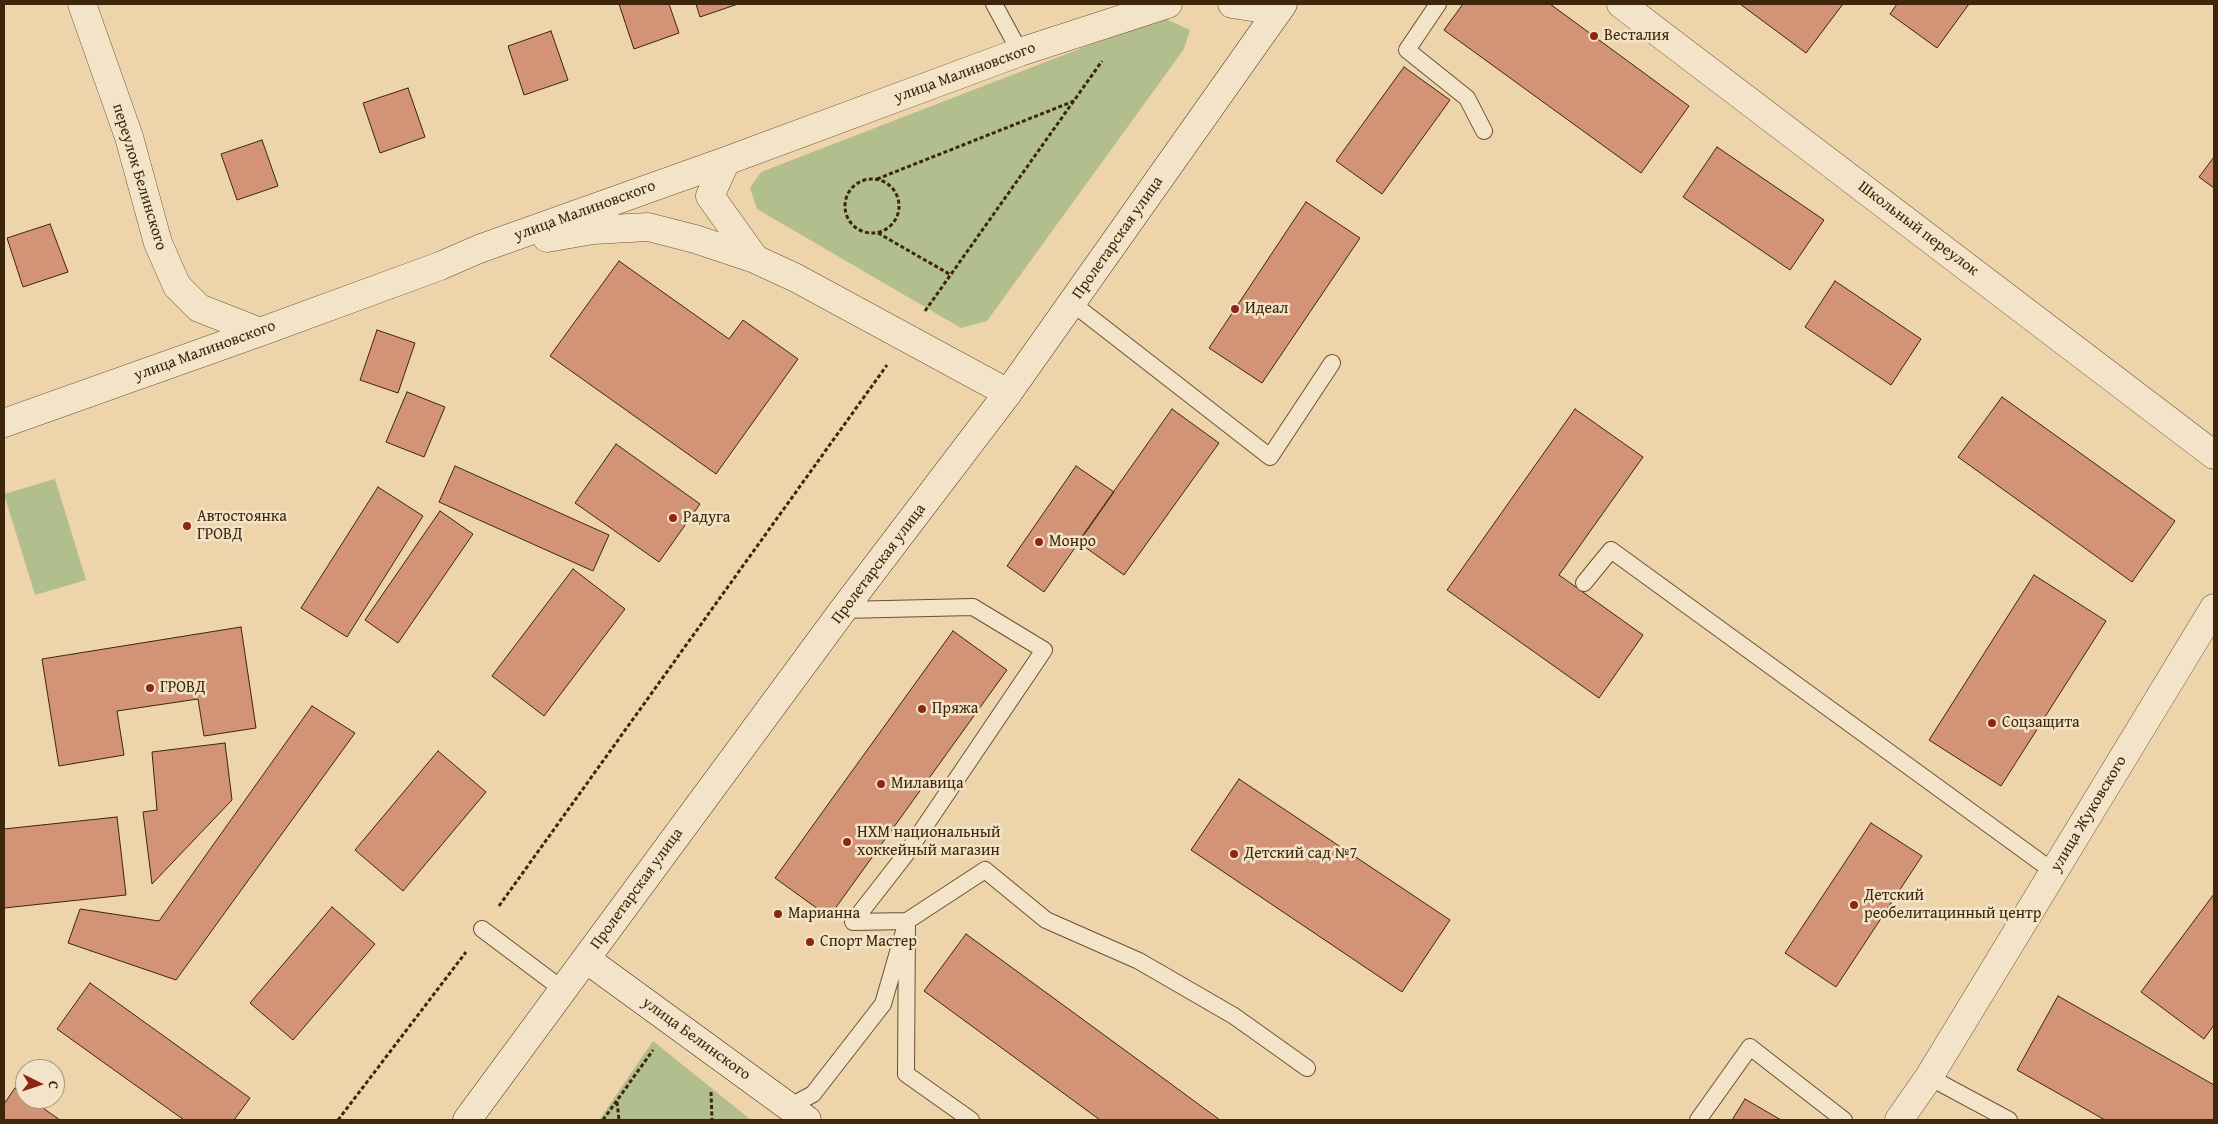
<!DOCTYPE html>
<meta charset="utf-8">
<style>
body{margin:0}
#map{position:relative;width:2218px;height:1124px;overflow:hidden;background:#edd4ab;font-family:"Gentium Book Plus",serif}
canvas{display:block}
.frame{position:absolute;inset:0;border:5px solid #3d2609;pointer-events:none}
.north{position:absolute;left:15px;top:1059px;width:50px;height:50px;box-sizing:border-box;background:#f3e3c8;border:1px solid #aa977c;border-radius:50%;rotate:94deg;font-size:14px;font-weight:700;line-height:20px;text-align:center;color:#3d2609}
.north::after{content:'';display:block;margin:auto;width:18px;height:22px;background:#8f2418;clip-path:polygon(50% 0,100% 100%,50% 72%,0 100%)}
</style>
<div id="map">
<canvas width="2218" height="1124"></canvas>
<div class="frame"></div>
<div class="north">С</div>
</div>
<script>
const g = document.querySelector('canvas').getContext('2d');
g.lineJoin = 'round';
function fill(path, color) { g.fillStyle = color; g.fill(path, 'evenodd'); }
const poly = rows => new Path2D(rows.map(r => 'M' + r).join(''));
function trace(path, color, width, dash) { g.strokeStyle = color; g.lineWidth = width; g.lineCap = dash ? 'butt' : 'round'; g.setLineDash(dash || []); g.stroke(path); }
function write(font, color, halo, rows, align = 'center') {
  g.font = font + ' "Gentium Book Plus",serif'; g.lineWidth = 5; g.setLineDash([]); g.textBaseline = 'middle'; g.strokeStyle = halo; g.fillStyle = color; for (const [text, x, y, turn = 0] of rows) {
    g.save(); g.translate(x, y); g.rotate((+turn || 0) * Math.PI / 180); g.textAlign = isNaN(turn) ? turn : align; if (halo) g.strokeText(text, 0, 0); g.fillText(text, 0, 0); g.restore();
  }
}
fill(poly([
 [1162,17,1190,30,1184,49,987,321,961,328,757,209,750,188,761,172],
 [55,479,86,580,35,595,4,494],
 [653,1041,751,1120,599,1120]
]), '#b2be8d');
const building = poly([
 [619,4,669,4,679,33,634,49,619,4],
 [696,4,738,4,700,17,696,4],
 [1463,4,1550,4,1689,106,1641,173,1444,30,1463,4],
 [1740,4,1843,4,1806,53,1740,4],
 [1897,4,1969,4,1937,48,1890,14,1897,4],
 [551,31,568,80,524,95,508,46,551,31],
 [1404,67,1450,100,1382,194,1336,161,1404,67],
 [408,88,425,137,380,153,363,103,408,88],
 [262,140,278,186,237,200,221,154,262,140],
 [1717,147,1824,220,1790,270,1683,197,1717,147],
 [2214,157,2214,188,2199,177,2214,157],
 [1306,202,1360,238,1262,383,1209,348,1306,202],
 [50,224,68,272,23,287,7,238,50,224],
 [619,261,729,339,743,320,798,359,716,474,550,356,619,261],
 [1835,281,1921,339,1891,385,1805,327,1835,281],
 [377,330,415,343,398,393,360,380,377,330],
 [407,392,445,407,424,457,386,442,407,392],
 [2002,397,2175,521,2132,582,1958,457,2002,397],
 [1172,409,1219,443,1124,575,1078,542,1172,409],
 [1575,409,1643,457,1559,575,1643,635,1599,698,1447,590,1575,409],
 [616,444,700,504,659,562,575,503,616,444],
 [455,466,609,535,593,571,439,502,455,466],
 [1076,466,1114,492,1044,592,1007,566,1076,466],
 [378,487,423,516,347,637,301,608,378,487],
 [440,511,473,534,398,643,365,620,440,511],
 [573,569,625,609,544,716,492,676,573,569],
 [2034,575,2106,621,2001,786,1929,740,2034,575],
 [241,627,256,728,204,736,198,699,117,711,124,755,59,766,42,659,241,627],
 [953,631,1007,670,829,917,775,878,953,631],
 [312,706,355,733,176,980,68,943,80,909,159,921,312,706],
 [225,743,232,800,152,884,143,812,157,810,152,752,225,743],
 [438,751,486,792,403,891,355,850,438,751],
 [1239,779,1450,920,1402,992,1191,850,1239,779],
 [117,817,126,895,4,908,4,829,117,817],
 [1871,823,1922,856,1836,987,1785,953,1871,823],
 [2214,894,2214,1025,2204,1039,2141,992,2214,894],
 [332,907,375,944,293,1040,250,1003,332,907],
 [966,934,1167,1081,1220,1120,1100,1120,924,991,966,934],
 [90,983,250,1098,234,1120,184,1120,57,1029,90,983],
 [2058,996,2214,1085,2214,1120,2105,1120,2017,1070,2058,996],
 [15,1088,25,1095,25,1099,30,1099,60,1120,4,1120,4,1104,15,1088],
 [1745,1099,1781,1120,1732,1120,1745,1099]
]);
fill(building, '#d29377');
trace(building, '#3d2609', 1);
const lane = poly([
 [994,4,1020,52],
 [1438,4,1407,50,1467,98,1484,131],
 [1072,303,1270,457,1332,363],
 [1584,583,1611,550,2054,872],
 [843,610,973,607,1044,650,906,854,853,922,907,921,906,1074,971,1120],
 [482,929,562,989],
 [1929,1077,2009,1120],
 [789,1107,813,1094,883,1004,907,921,985,870,1046,920,1139,961,1234,1016,1307,1068],
 [1698,1120,1750,1047,1844,1120]
]);
const street = poly([
 [82,4,129,137,158,243,177,286,199,308,260,332],
 [1232,4,1278,11],
 [1621,4,2214,455],
 [726,161,710,196,755,259],
 [547,238,593,230,648,227,695,239,755,259,796,278,1008,393],
 [4,423,260,332,440,266,479,249,726,161,1020,52,1168,4],
 [1899,1120,1929,1077,2214,608]
]);
const secondary = poly([
 [586,959,807,1120],
 [467,1120,843,610,1008,393,1283,4]
]);
trace(lane, '#695232', 18);
trace(street, '#695232', 29);
trace(secondary, '#3d2609', 29);
trace(poly([
 [877,179,1074,101],
 '845 206a27 27 0 1 1 54 0a27 27 0 1 1-54 0Z',
 [878,233,951,275],
 [925,311,1102,61],
 [499,906,887,365],
 [711,1092,712,1120],
 [617,1102,619,1120],
 [338,1120,466,952],
 [603,1120,653,1050]
]), '#3d2609', 3, [4, 2.5]);
trace(lane, '#f3e3c8', 16);
trace(street, '#f3e3c8', 28);
trace(secondary, '#f3e3c8', 28);
for (const [x, y, r, color] of [
 [1594,36,5,"#8f2418"],
 [1235,309,5,"#8f2418"],
 [673,518,5,"#8f2418"],
 [187,526,5,"#8f2418"],
 [1039,542,5,"#8f2418"],
 [150,688,5,"#8f2418"],
 [922,709,5,"#8f2418"],
 [1992,723,5,"#8f2418"],
 [881,784,5,"#8f2418"],
 [847,842,5,"#8f2418"],
 [1234,854,5,"#8f2418"],
 [1854,905,5,"#8f2418"],
 [778,914,5,"#8f2418"],
 [810,942,5,"#8f2418"]
]) { const dot = new Path2D(); dot.arc(x, y, r, 0, 2 * Math.PI); g.fillStyle = color; g.fill(dot); trace(dot, '#f3e3c8', 2); }
write('16px', '#3d2609', '#f3e3c8', [
 ["Весталия",1604,36],
 ["Идеал",1245,309],
 ["Автостоянка",197,517],
 ["ГРОВД",197,535],
 ["Радуга",683,518],
 ["Монро",1049,542],
 ["ГРОВД",160,688],
 ["Пряжа",932,709],
 ["Соцзащита",2002,723],
 ["Милавица",891,784],
 ["НХМ национальный",857,833],
 ["хоккейный магазин",857,851],
 ["Детский сад №7",1244,854],
 ["Детский",1864,896],
 ["реобелитацинный центр",1864,914],
 ["Марианна",788,914],
 ["Спорт Мастер",820,942]
], 'left');
write('16px', '#3d2609', '#f3e3c8', [
 ["улица Малиновского",965,73,-20],
 ["переулок Белинского",139,177,73],
 ["улица Малиновского",585,211,-20],
 ["Школьный переулок",1918,229,37],
 ["Пролетарская улица",1118,238,-55],
 ["улица Малиновского",205,351,-20],
 ["Пролетарская улица",879,564,-53],
 ["улица Жуковского",2089,814,-59],
 ["Пролетарская улица",637,889,-54],
 ["улица Белинского",696,1039,36]
]);
</script>
